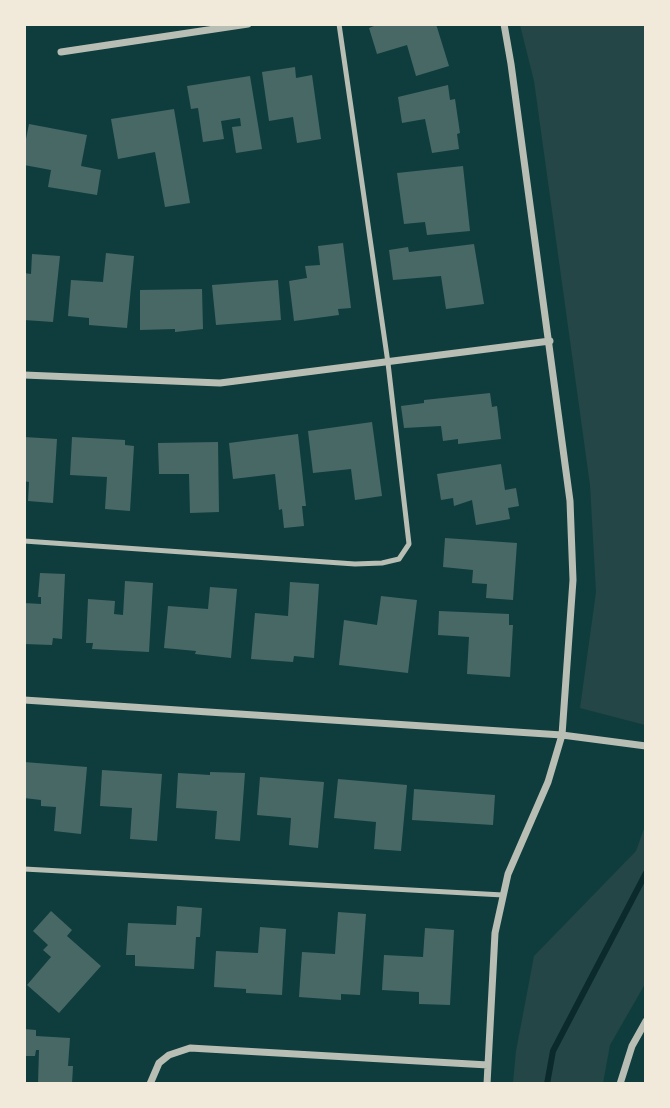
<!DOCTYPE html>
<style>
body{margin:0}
#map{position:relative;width:670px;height:1108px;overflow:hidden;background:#0f3d3e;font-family:"PT Sans Narrow",sans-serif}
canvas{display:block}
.frame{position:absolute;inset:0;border:26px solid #f1e9da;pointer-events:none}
</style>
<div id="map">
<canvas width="670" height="1108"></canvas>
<div class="frame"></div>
</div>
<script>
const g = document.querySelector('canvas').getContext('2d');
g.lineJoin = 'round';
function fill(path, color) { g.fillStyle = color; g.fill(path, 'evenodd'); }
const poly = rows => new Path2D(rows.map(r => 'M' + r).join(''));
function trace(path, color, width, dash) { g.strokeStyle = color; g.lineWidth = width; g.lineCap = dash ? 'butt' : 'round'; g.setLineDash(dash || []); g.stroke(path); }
fill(poly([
 [520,25,645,25,645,725,580,708,596,592,590,485,534,81],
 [645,826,645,984,610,1045,603,1083,513,1083,516,1051,534,956,636,851]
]), '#244646');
trace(poly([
 [547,1084,553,1051,646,873]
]), '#0a2a2b', 6);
fill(poly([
 [379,24,436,24,449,66,416,76,407,45,377,54,369,28],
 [295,67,296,78,312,75,321,139,297,143,293,117,269,121,262,72],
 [250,76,262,149,236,153,232,127,241,126,240,118,221,121,224,139,203,142,198,108,191,109,187,86],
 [448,85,450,100,455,99,460,133,457,134,459,149,432,153,425,119,402,123,398,97],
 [174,109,190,203,165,207,155,152,118,159,111,119],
 [29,124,87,135,81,166,101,170,97,195,48,187,51,170,24,165,24,149],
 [463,166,470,231,427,235,425,222,404,224,397,173],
 [343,243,351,308,338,309,339,315,294,321,289,281,307,278,305,266,320,265,318,246],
 [474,244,484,304,446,309,441,276,393,280,389,250,408,247,409,252],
 [106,253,134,256,127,328,89,325,89,318,68,316,71,280,103,282],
 [32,254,60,256,53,322,24,320,24,273,31,274],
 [278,280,281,320,216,325,212,285],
 [202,289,203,329,175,332,175,329,140,330,140,290],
 [490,393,492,407,497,406,501,439,458,444,458,439,443,441,441,426,404,428,401,406,424,403,424,400],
 [372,422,382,496,355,500,351,469,313,473,308,431],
 [298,434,306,506,302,506,304,526,284,528,282,509,279,510,275,474,233,479,229,443],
 [24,437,57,439,53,503,28,501,29,482,24,481],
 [72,437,125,440,125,445,134,446,130,511,105,509,107,477,70,475],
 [218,442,219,512,190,513,189,474,159,474,158,443],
 [501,464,505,490,516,488,519,506,508,508,510,519,476,525,472,500,454,506,453,498,441,500,437,474],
 [445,538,517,543,513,600,486,598,487,584,472,583,473,570,443,567],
 [40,573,65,574,62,639,53,638,52,645,24,644,24,603,41,604,41,597,38,597],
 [125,581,153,583,149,652,92,649,93,643,86,643,88,599,115,601,114,614,123,615],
 [290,582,319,584,314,658,294,656,293,662,251,659,255,613,288,616],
 [210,587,237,589,231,658,195,654,196,651,164,648,168,606,208,609],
 [381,596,417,600,408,673,339,665,344,620,377,625],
 [439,611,509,614,509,625,513,625,510,677,467,674,469,637,438,635],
 [24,762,87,767,81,834,54,831,56,807,41,806,41,800,24,798],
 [102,770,162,774,157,841,130,839,132,808,100,806],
 [210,772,245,773,240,841,215,839,217,811,176,808,178,773,210,775],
 [260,777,324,782,318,848,289,845,291,818,257,815],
 [338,779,407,785,401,851,374,849,376,822,334,818],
 [414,789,495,795,493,825,412,820],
 [177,906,202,908,200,937,196,937,194,969,135,966,135,955,126,955,128,923,176,925],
 [51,911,72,930,67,936,101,966,59,1013,27,985,51,957,43,950,48,945,33,931],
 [338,912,366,914,360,995,341,994,341,1000,299,997,302,952,335,954],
 [260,927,286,929,282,995,246,993,246,989,214,987,216,951,258,953],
 [425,928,454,930,450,1005,419,1004,419,992,382,990,384,955,423,957],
 [24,1029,36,1030,36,1036,70,1038,68,1066,73,1066,72,1084,38,1084,39,1050,36,1050,35,1056,24,1056]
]), '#486865');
trace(poly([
 [24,541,355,564,382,563,399,559,409,544,388,363,339,24],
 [24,869,503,895]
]), '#b8beb3', 5);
trace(poly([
 [61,52,248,24],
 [24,375,220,383,550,341],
 [24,700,562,735,646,746],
 [150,1084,159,1063,169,1055,190,1048,488,1065],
 [487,1084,495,933,508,874,548,782,562,735,573,580,570,501,511,64,504,24],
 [620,1084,632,1046,646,1021]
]), '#b8beb3', 7);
</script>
